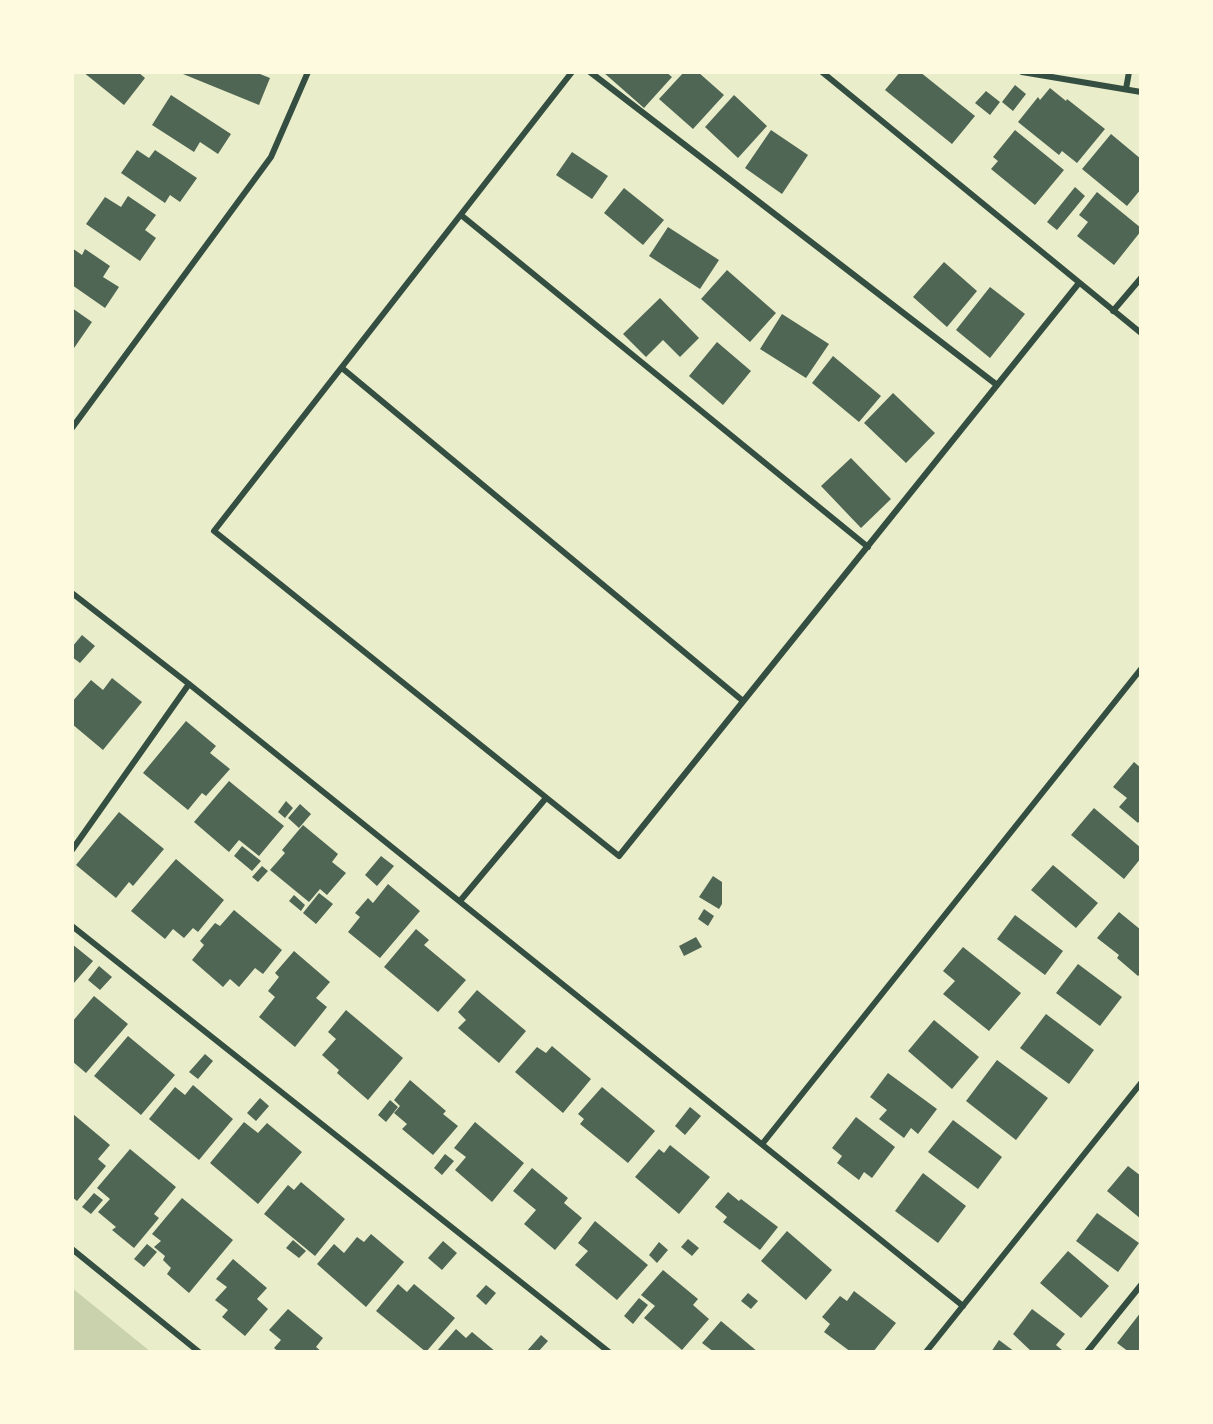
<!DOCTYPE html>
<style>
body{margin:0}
#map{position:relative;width:1213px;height:1424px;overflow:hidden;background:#e9edc9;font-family:Spectral,serif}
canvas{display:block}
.frame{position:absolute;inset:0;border:74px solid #fefae0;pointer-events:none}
</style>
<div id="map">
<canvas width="1213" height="1424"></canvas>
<div class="frame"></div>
</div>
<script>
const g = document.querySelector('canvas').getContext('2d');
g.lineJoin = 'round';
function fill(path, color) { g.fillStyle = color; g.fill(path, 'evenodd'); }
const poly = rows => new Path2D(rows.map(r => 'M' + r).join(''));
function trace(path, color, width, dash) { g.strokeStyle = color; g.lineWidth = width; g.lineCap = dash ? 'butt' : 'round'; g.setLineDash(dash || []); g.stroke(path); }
fill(poly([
 [72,1288,151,1352,72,1352]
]), '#cad2ad');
fill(poly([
 [83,72,138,72,145,78,124,105],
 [184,72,255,72,270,78,259,105,183,74],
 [603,72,666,72,672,77,644,108],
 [684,72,698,72,724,95,693,129,659,99],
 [900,72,920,72,975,116,952,144,885,90],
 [1015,85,1026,94,1013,111,1002,102],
 [1050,88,1066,101,1067,99,1105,129,1077,163,1062,151,1059,155,1018,122,1038,97,1040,100],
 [986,91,1000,102,990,115,975,103],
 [171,95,231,134,218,154,200,142,194,152,152,125],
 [734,95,767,126,738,158,705,127],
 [771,130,808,155,782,194,745,168],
 [1015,130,1064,170,1035,205,991,169,998,161,993,157],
 [1111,134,1141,159,1141,189,1127,206,1082,169],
 [137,150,149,158,155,150,197,178,180,202,170,195,165,203,121,173],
 [572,152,608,176,592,199,556,175],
 [1075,187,1085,196,1057,230,1047,222],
 [624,188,664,220,643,245,604,213],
 [1097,192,1141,228,1141,231,1114,265,1077,236,1088,222,1079,215],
 [128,196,156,215,145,230,156,238,140,261,86,224,105,197,121,207],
 [668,227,719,260,700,289,649,256],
 [72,248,82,255,85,249,110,266,103,277,119,287,105,308,72,285],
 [944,262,977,291,947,327,913,297],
 [727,270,776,313,750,342,701,299],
 [990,287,1025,314,990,358,956,330],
 [660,298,699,338,680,357,663,340,646,357,623,334],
 [72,308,92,322,72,351],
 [782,314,829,344,806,378,760,349],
 [717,342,751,371,723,405,689,376],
 [833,356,881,396,859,422,812,383],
 [893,393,935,433,906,463,864,423],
 [851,458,891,499,861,528,821,486],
 [82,635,95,646,80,663,72,657,72,647],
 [112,678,142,702,103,750,72,724,72,702,91,680,103,690],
 [186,721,216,746,210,753,230,769,206,796,202,793,188,810,143,773],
 [1134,762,1141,768,1141,819,1138,823,1119,807,1127,798,1113,787],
 [229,781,284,826,259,856,239,840,229,852,194,822],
 [286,801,293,808,285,818,278,812],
 [300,804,311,814,299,828,288,818],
 [1094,808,1141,848,1141,858,1124,879,1071,835],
 [119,812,164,849,133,886,129,882,116,898,76,865],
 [303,825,338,854,332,862,346,873,327,895,320,889,309,902,270,870,285,853,282,850],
 [242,846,261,861,252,871,234,856],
 [381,856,394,866,377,886,365,875],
 [176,859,224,900,198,932,193,928,184,938,173,929,165,939,131,911],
 [1053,865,1098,903,1076,928,1031,890],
 [262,866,268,871,258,882,252,877],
 [713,876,722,882,722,904,719,909,699,897],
 [388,884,420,911,380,958,348,932,360,917,355,913,368,898,373,903],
 [319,893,333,904,316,924,303,913],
 [294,895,305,905,301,911,289,901],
 [704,909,714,916,708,926,698,919],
 [234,910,282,950,263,974,255,968,239,987,230,979,223,987,192,960,204,945,200,941,215,923,220,926],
 [1119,912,1141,930,1141,973,1138,976,1117,958,1119,955,1097,938],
 [1015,915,1063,951,1045,975,997,939],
 [416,929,429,940,424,945,466,980,438,1012,384,967],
 [696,937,702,947,684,956,679,946],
 [72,944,93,961,74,983,72,981],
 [963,947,1021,993,989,1031,943,994,955,981,943,971],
 [294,951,330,982,316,998,327,1007,295,1047,259,1017,275,997,268,991,279,977,275,973],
 [1078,964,1122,997,1100,1026,1056,993],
 [99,966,112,977,100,990,88,980],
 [477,990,526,1031,499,1063,458,1028,466,1020,458,1012],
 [94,996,128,1024,86,1073,72,1061,72,1022],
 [346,1010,403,1058,368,1100,337,1073,339,1070,322,1055,336,1039,328,1032],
 [1046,1014,1094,1050,1069,1084,1020,1048],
 [934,1020,979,1057,952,1089,908,1051],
 [128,1036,175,1075,141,1115,94,1076],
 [552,1046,591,1079,563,1113,515,1072,537,1047,546,1053],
 [205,1054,213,1061,198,1079,189,1072],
 [997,1060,1048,1098,1016,1140,966,1101],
 [888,1073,937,1109,918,1134,911,1128,904,1138,879,1119,887,1110,870,1097],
 [410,1080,446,1111,443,1114,458,1126,433,1155,402,1129,407,1124,394,1113,400,1106,394,1100],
 [193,1085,233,1119,199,1160,149,1119,175,1087,185,1095],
 [602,1087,655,1131,628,1163,580,1124,584,1119,578,1114],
 [260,1098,269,1106,256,1121,247,1113],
 [390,1100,398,1107,386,1122,378,1115],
 [690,1107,701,1116,685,1135,675,1126],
 [73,1114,110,1145,98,1159,106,1166,77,1201,72,1197],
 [856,1117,895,1147,872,1178,864,1172,859,1180,837,1163,842,1156,832,1148],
 [953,1120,1002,1157,978,1189,928,1152],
 [244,1122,258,1133,267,1123,302,1152,258,1204,210,1163],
 [475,1122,524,1163,492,1202,455,1170,466,1157,454,1148],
 [670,1145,710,1177,679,1214,635,1177,659,1149,664,1153],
 [130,1149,176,1187,154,1214,159,1218,134,1248,112,1230,116,1227,98,1212,110,1199,97,1188],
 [445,1154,454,1161,442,1175,434,1168],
 [1128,1166,1141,1176,1141,1219,1107,1191],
 [532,1168,568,1198,564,1203,582,1218,555,1250,524,1224,536,1210,513,1191],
 [923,1173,966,1206,938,1243,895,1211],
 [301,1182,345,1219,315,1256,264,1214,288,1185,294,1190],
 [728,1192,739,1201,741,1199,778,1227,760,1250,723,1222,727,1217,715,1207],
 [94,1193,103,1200,91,1214,82,1207],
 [182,1198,233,1240,189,1293,167,1274,171,1268,163,1260,165,1256,154,1247,161,1241,152,1234],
 [1097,1213,1139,1243,1118,1272,1076,1241],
 [595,1221,648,1265,617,1300,575,1265,588,1251,578,1243],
 [787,1231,832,1270,806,1300,761,1261],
 [371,1234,404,1262,366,1307,317,1264,334,1244,344,1253,357,1237,364,1242],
 [688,1239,699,1248,692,1256,681,1247],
 [293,1240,306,1251,299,1258,286,1248],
 [443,1241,457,1253,442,1270,428,1258],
 [659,1242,668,1250,657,1263,649,1255],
 [147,1244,157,1252,144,1267,134,1259],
 [1068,1251,1109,1286,1081,1318,1040,1283],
 [233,1259,267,1288,257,1299,268,1309,245,1336,222,1317,228,1310,215,1300,227,1287,216,1279],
 [663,1270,698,1299,693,1305,709,1319,682,1350,644,1318,655,1306,641,1295],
 [398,1284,407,1292,414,1284,455,1318,426,1352,376,1311],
 [486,1285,496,1293,486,1305,476,1296],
 [854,1291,896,1323,873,1352,851,1352,824,1332,830,1324,822,1317,840,1296,847,1301],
 [748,1293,758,1301,751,1309,741,1301],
 [639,1298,648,1305,633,1324,624,1316],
 [288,1309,323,1338,316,1347,322,1352,279,1352,274,1348,281,1340,269,1330],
 [1032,1309,1065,1334,1056,1345,1062,1350,1060,1352,1032,1352,1013,1334],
 [1141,1312,1141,1352,1129,1352,1117,1343],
 [721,1321,758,1352,714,1352,702,1343],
 [456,1329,466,1338,472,1332,496,1352,436,1352],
 [541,1335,548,1341,538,1352,526,1352],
 [999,1340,1015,1352,991,1352]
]), '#4f6655');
trace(poly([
 [572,72,214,531,619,856,1079,283],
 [590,72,997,385],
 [822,72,1141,333],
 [1022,72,1141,92],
 [1126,89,1129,72],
 [461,215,868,547],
 [1113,311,1141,278],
 [342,368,743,701],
 [72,428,271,157,308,72],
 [72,593,189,684,963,1306],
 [72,850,189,684],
 [460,901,546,798],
 [72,926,609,1352],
 [763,1143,1141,669],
 [72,1249,199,1352],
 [926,1352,1141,1083],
 [1087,1352,1141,1285]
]), '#344e41', 6);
</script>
